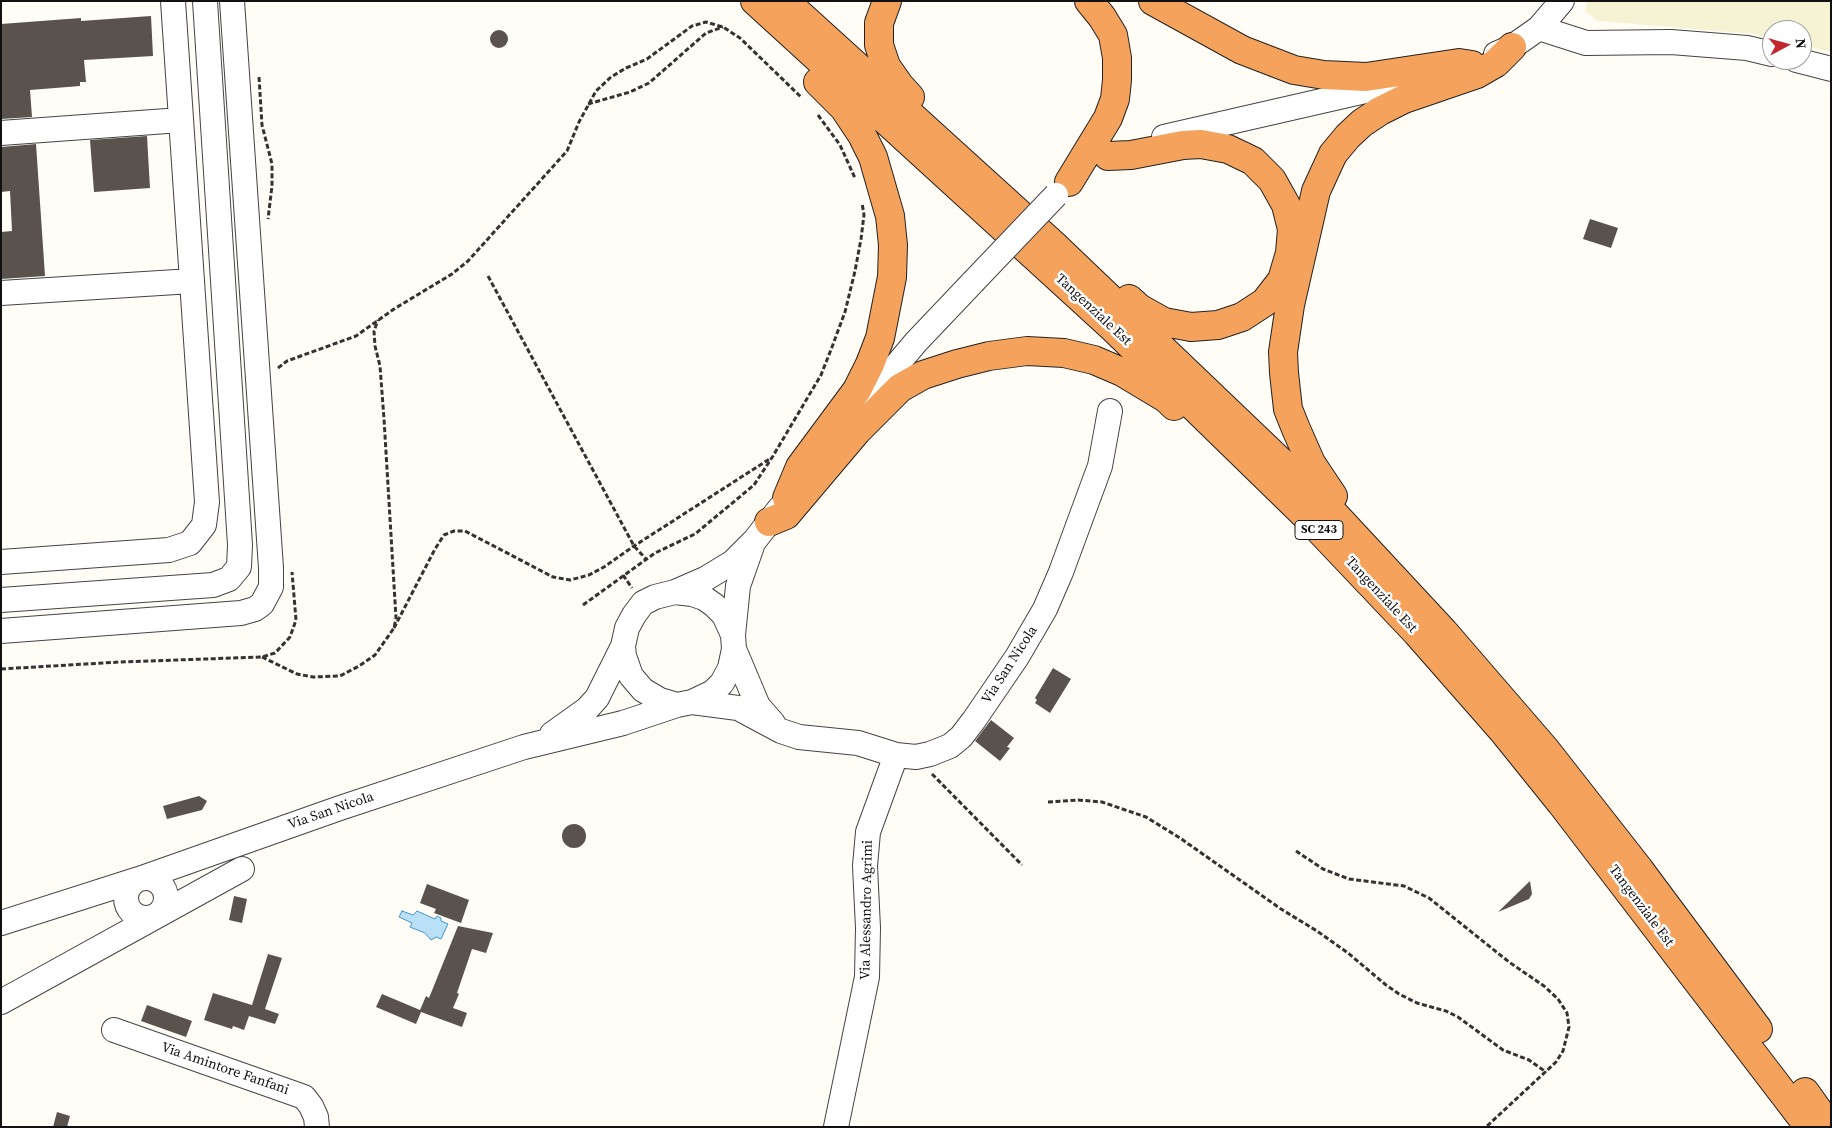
<!DOCTYPE html>
<style>
body{margin:0}
#map{position:relative;width:1832px;height:1128px;overflow:hidden;background:#fffdf5;font-family:"Source Serif 4",serif}
canvas{display:block}
.frame{position:absolute;inset:0;border:2px solid #111;pointer-events:none}
.north{position:absolute;left:1762px;top:20px;width:50px;height:50px;box-sizing:border-box;background:#fff;border:1px solid #a0a0a0;border-radius:50%;rotate:84deg;font-size:14px;font-weight:700;line-height:20px;text-align:center;color:#111}
.north::after{content:'';display:block;margin:auto;width:18px;height:22px;background:#c4262e;clip-path:polygon(50% 0,100% 100%,50% 72%,0 100%)}
</style>
<div id="map">
<canvas width="1832" height="1128"></canvas>
<div class="frame"></div>
<div class="north">N</div>
</div>
<script>
const g = document.querySelector('canvas').getContext('2d');
g.lineJoin = 'round';
function fill(path, color) { g.fillStyle = color; g.fill(path, 'evenodd'); }
const poly = rows => new Path2D(rows.map(r => 'M' + r).join(''));
function trace(path, color, width, dash) { g.strokeStyle = color; g.lineWidth = width; g.lineCap = dash ? 'butt' : 'round'; g.setLineDash(dash || []); g.stroke(path); }
function write(font, color, halo, rows, align = 'center') {
  g.font = font + ' "Source Serif 4",serif'; g.lineWidth = 5; g.setLineDash([]); g.textBaseline = 'middle'; g.strokeStyle = halo; g.fillStyle = color; for (const [text, x, y, turn = 0] of rows) {
    g.save(); g.translate(x, y); g.rotate((+turn || 0) * Math.PI / 180); g.textAlign = isNaN(turn) ? turn : align; if (halo) g.strokeText(text, 0, 0); g.fillText(text, 0, 0); g.restore();
  }
}
fill(poly([
 [1587,1,1831,1,1831,52,1802,45,1802,30,1772,30,1772,39,1753,34,1598,21,1585,11]
]), '#f6f3d4');
const water = poly([
 [402,911,413,915,417,911,435,919,437,916,441,918,441,921,448,924,441,939,436,937,431,940,425,933,410,927,412,923,399,917,402,911]
]);
fill(water, '#b9e0f7');
trace(water, '#3f96cf', 1);
fill(poly([
 [151,16,153,56,84,60,86,82,80,82,80,86,30,90,32,117,1,119,1,24,81,18,81,21],
 '490 39a9 9 0 1 1 18 0a9 9 0 1 1-18 0Z',
 [147,136,150,188,94,192,90,140],
 [36,144,45,276,1,279,1,232,12,231,10,191,1,192,1,147],
 [1590,219,1618,228,1611,248,1583,239],
 [1053,668,1071,679,1050,713,1035,703,1037,700,1035,698],
 [991,720,1014,738,1007,747,1010,748,1000,761,975,741],
 [199,796,207,801,202,810,167,819,163,806],
 '562 836a12 12 0 1 1 24 0a12 12 0 1 1-24 0Z',
 [1530,881,1532,894,1529,899,1498,912],
 [427,884,469,900,461,923,434,913,436,909,420,903],
 [234,896,247,899,242,923,229,920],
 [458,926,493,933,486,953,472,949,457,993,459,994,453,1008,467,1013,462,1027,421,1012,416,1024,376,1007,382,994,420,1010,426,996,429,998],
 [268,954,282,958,265,1009,279,1014,275,1024,249,1016,244,1030,233,1026,232,1029,204,1020,213,993,252,1005],
 [147,1005,192,1021,186,1037,141,1021],
 [57,1112,70,1116,67,1127,53,1127]
]), '#5a524d');
const minor = poly([
 [1539,28,1586,43,1671,42,1747,48,1772,54],
 [1496,54,1512,47,1539,28,1562,1],
 [1796,60,1831,69],
 [1,133,181,120],
 [1164,137,1409,81],
 [1,293,192,281],
 [846,425,916,342,973,282],
 [1,562,169,550,190,543,204,525,207,502,173,1],
 [675,592,705,579,733,562,755,540,780,508],
 [1,600,213,585,229,579,239,567,240,545,205,1],
 [1,631,241,613,255,609,262,604,271,587,271,568,232,1],
 [733,635,738,586,752,546],
 [734,649,758,706,773,723],
 [692,702,738,708,781,731,799,737,858,743,896,755,916,757,930,754,950,746,961,737,974,720,1017,657,1045,609,1061,572,1100,466,1110,411],
 [552,734,587,709,597,698,623,646,627,628,634,615,643,603,655,597,675,592,692,594,704,598,714,605,724,615,733,635,734,649,730,668,722,683,713,692,692,702,677,705,660,700,643,690,631,676,624,656,623,646],
 '126 898a20 20 0 1 1 40 0a20 20 0 1 1-40 0Z',
 [1,923,139,879,340,808,524,747,623,723,677,705],
 [1,1002,242,869],
 [114,1030,304,1097,311,1106,316,1117,317,1127],
 [836,1127,867,977,868,928,865,866,868,832,896,755]
]);
const highway = poly([
 [755,1,1114,329,1306,516,1417,633,1503,731,1561,803,1809,1127],
 [785,1,1054,245,1325,504,1444,632,1545,749,1639,869,1758,1029],
 [887,1,879,23,879,45,886,66,900,86,910,97],
 [1153,1,1242,50,1294,70,1324,75,1366,77,1459,63,1472,65],
 [1108,156,1131,155,1183,145,1201,144,1228,149,1253,161,1272,180,1286,205,1292,229,1290,253,1282,280,1265,302,1242,317,1218,325,1191,327,1164,322,1139,308,1129,299],
 [1069,182,1108,118,1115,99,1117,80,1117,58,1113,35,1102,17,1089,1],
 [1333,496,1311,463,1296,429,1288,409,1284,373,1283,352,1290,305,1316,191,1333,154,1348,136,1362,123,1380,111,1404,99,1477,74,1496,63,1512,47],
 [787,498,800,467,857,390,870,364,880,338,892,277,893,245,890,216,873,157,862,135,844,108,818,82],
 [769,522,786,515,857,431,900,388,923,375,957,364,989,356,1027,351,1064,353,1094,360,1122,372,1167,399,1174,406],
 [1805,1092,1830,1127]
]);
trace(minor, '#444', 26);
trace(highway, '#222', 30);
trace(poly([
 [259,77,262,125,272,164,272,186,268,219],
 [588,104,630,92,649,83,706,33,723,27],
 [818,115,840,145,855,178],
 [488,276,634,546,646,559],
 [278,368,287,361,356,336,394,309,452,274,468,261,567,151,579,122,596,91,611,77,626,68,647,59,692,26,706,22,723,27,740,38,802,98],
 [623,575,632,588],
 [583,605,655,553,695,534,754,485,773,456,821,375,832,347,845,312,855,271,861,239,864,215,862,203],
 [394,628,435,549,444,535,454,531,465,531,553,577,570,580,589,575,604,567,634,546,771,458],
 [262,657,297,674,313,677,340,676,359,666,375,655,394,628,396,618,384,419,380,366,375,346,374,331,378,320],
 [1,669,120,662,262,657,275,653,290,637,296,620,292,572],
 [932,774,1022,865],
 [1048,802,1078,800,1102,802,1146,817,1180,838,1281,909,1317,931,1348,953,1386,985,1399,994,1417,1003,1446,1011,1458,1017,1503,1050,1529,1060,1546,1072],
 [1296,851,1323,869,1349,879,1404,886,1429,898,1509,962,1544,986,1558,999,1567,1013,1569,1027,1563,1051,1556,1062,1486,1127]
]), '#333', 3, [5, 2.5]);
trace(minor, '#fff', 24);
trace(highway, '#f5a25d', 28);
const minorBridge = poly([
 [973,282,1056,195]
]);
trace(minorBridge, '#444', 26, []);
trace(minorBridge, '#fff', 24);
for (const [x, y, w] of [
 [1319,530,48]
]) { const box = new Path2D(); box.roundRect(x - w / 2, y - 9.5, w, 19, 4); g.fillStyle = '#fff'; g.fill(box); trace(box, '#111', 1); }
write('bold 12px', '#111', null, [
 ["SC 243",1319,530]
]);
write('14px', '#111', '#fff', [
 ["Tangenziale Est",1093,310,43],
 ["Tangenziale Est",1381,595,47],
 ["Via San Nicola",1010,665,-57],
 ["Via San Nicola",331,811,-19],
 ["Tangenziale Est",1641,906,53],
 ["Via Alessandro Agrimi",867,910,-89],
 ["Via Amintore Fanfani",225,1069,19]
]);
</script>
